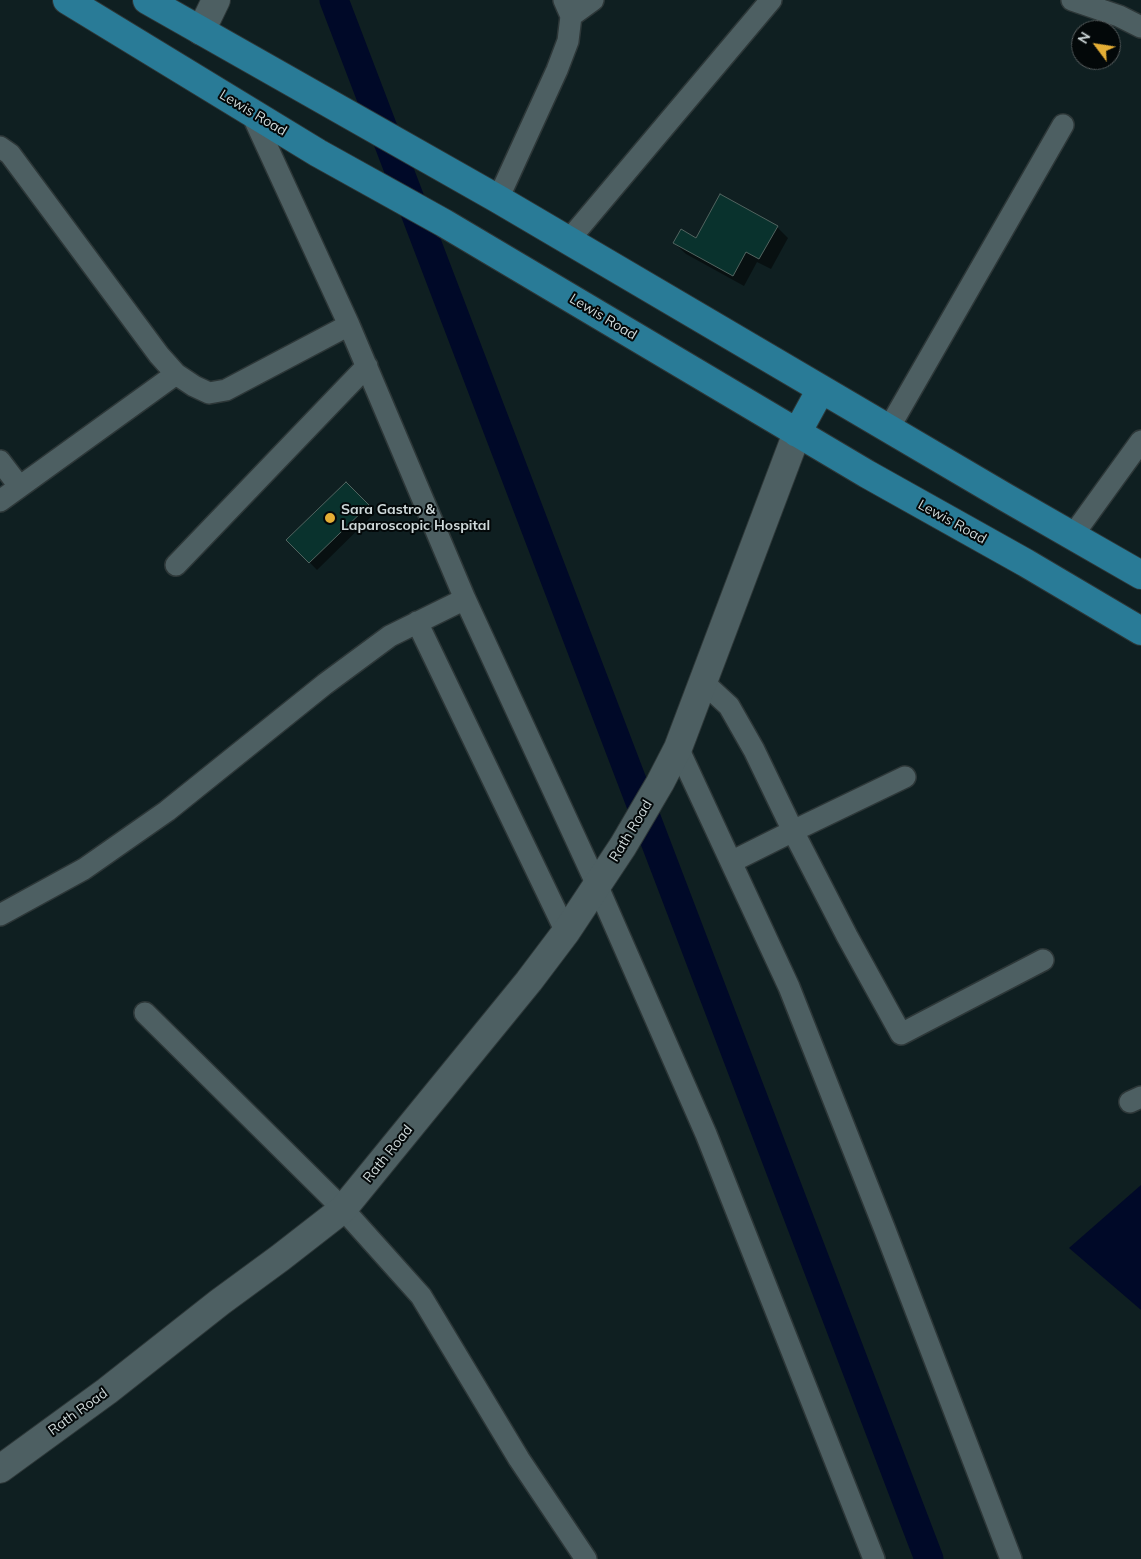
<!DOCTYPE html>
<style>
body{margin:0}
#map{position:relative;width:1141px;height:1559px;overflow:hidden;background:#0f1f21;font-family:Mulish,sans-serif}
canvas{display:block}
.north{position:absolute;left:1071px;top:20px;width:50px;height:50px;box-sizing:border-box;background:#030809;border:1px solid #545b5c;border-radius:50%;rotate:301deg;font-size:14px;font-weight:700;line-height:20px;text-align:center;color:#ced8d9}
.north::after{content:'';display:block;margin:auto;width:18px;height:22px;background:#e4ae35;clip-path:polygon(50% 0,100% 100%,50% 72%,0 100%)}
</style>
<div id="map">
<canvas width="1141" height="1559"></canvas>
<div class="north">N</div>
</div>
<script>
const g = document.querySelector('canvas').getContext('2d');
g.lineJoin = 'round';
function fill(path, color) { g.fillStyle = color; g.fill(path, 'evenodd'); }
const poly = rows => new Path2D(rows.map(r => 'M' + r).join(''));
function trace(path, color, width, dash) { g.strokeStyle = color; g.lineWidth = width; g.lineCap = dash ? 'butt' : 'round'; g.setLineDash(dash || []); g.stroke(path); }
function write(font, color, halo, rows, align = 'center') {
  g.font = font + ' Mulish,sans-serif'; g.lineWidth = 4; g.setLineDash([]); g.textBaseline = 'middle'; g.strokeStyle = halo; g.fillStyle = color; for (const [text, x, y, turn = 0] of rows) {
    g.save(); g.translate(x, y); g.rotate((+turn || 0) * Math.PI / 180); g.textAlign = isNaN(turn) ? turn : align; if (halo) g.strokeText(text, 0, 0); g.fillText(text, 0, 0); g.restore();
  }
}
fill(poly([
 [1141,1185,1141,1310,1069,1248]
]), '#000928');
fill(poly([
 [777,227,788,238,771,269,757,262,744,286,686,254,674,243],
 [346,484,375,513,317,570,288,540]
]), '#0007');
trace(poly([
 [334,0,929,1559]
]), '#000928', 29);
const building = poly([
 [720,194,778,226,759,259,746,252,733,276,673,243,681,229,696,238,720,194],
 [346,482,369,505,309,563,286,540,346,482]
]);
fill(building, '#09322d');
trace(building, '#526460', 1);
const minor = poly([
 [1072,0,1119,16,1141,27],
 [571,16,593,0],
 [251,112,349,325,465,599,597,885,706,1134,874,1559],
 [0,147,10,154,159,355,176,374,194,386,209,393,226,390,349,325],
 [498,199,557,70,568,41,571,16,564,0],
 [568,241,771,0],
 [889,428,1063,125],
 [0,461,19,486],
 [0,501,176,374],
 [1073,535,1141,441],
 [176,565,367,366],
 [417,622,566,932],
 [703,682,729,706,754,750,793,831,905,777],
 [678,748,789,987,885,1230,1011,1559],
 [731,862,793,831,847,936,901,1034,1043,960],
 [0,915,84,869,167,811,325,684,390,636,465,599],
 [145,1013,343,1209,421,1296,519,1459,586,1559],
 [1130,1102,1141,1097]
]);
const tertiary = poly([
 [201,31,216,0],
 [0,1469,107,1391,220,1302,280,1258,343,1209,529,981,566,932,623,846,660,783,678,748,797,433]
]);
const primary = poly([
 [67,0,318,153,444,223,867,474,1026,563,1141,631],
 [147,0,498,199,1005,497,1141,575],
 [797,433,821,389]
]);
trace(minor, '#2d3738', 24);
trace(tertiary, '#2d3738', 30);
trace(primary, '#2d3738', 30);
trace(minor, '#4d5f62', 21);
trace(tertiary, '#4d5f62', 28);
trace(primary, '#297b97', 28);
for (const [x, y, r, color] of [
 [330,518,6,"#e4ae35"]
]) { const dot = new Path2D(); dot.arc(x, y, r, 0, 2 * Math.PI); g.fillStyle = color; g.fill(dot); trace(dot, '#030809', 2); }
write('14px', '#ced8d9', '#030809', [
 ["Lewis Road",253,113,31],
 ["Lewis Road",603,317,31],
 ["Lewis Road",952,522,29],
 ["Rath Road",631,831,-59],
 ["Rath Road",388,1154,-51],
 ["Rath Road",78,1412,-36]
]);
write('bold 14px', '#ced8d9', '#030809', [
 ["Sara Gastro &",341,510],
 ["Laparoscopic Hospital",341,526]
], 'left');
</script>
